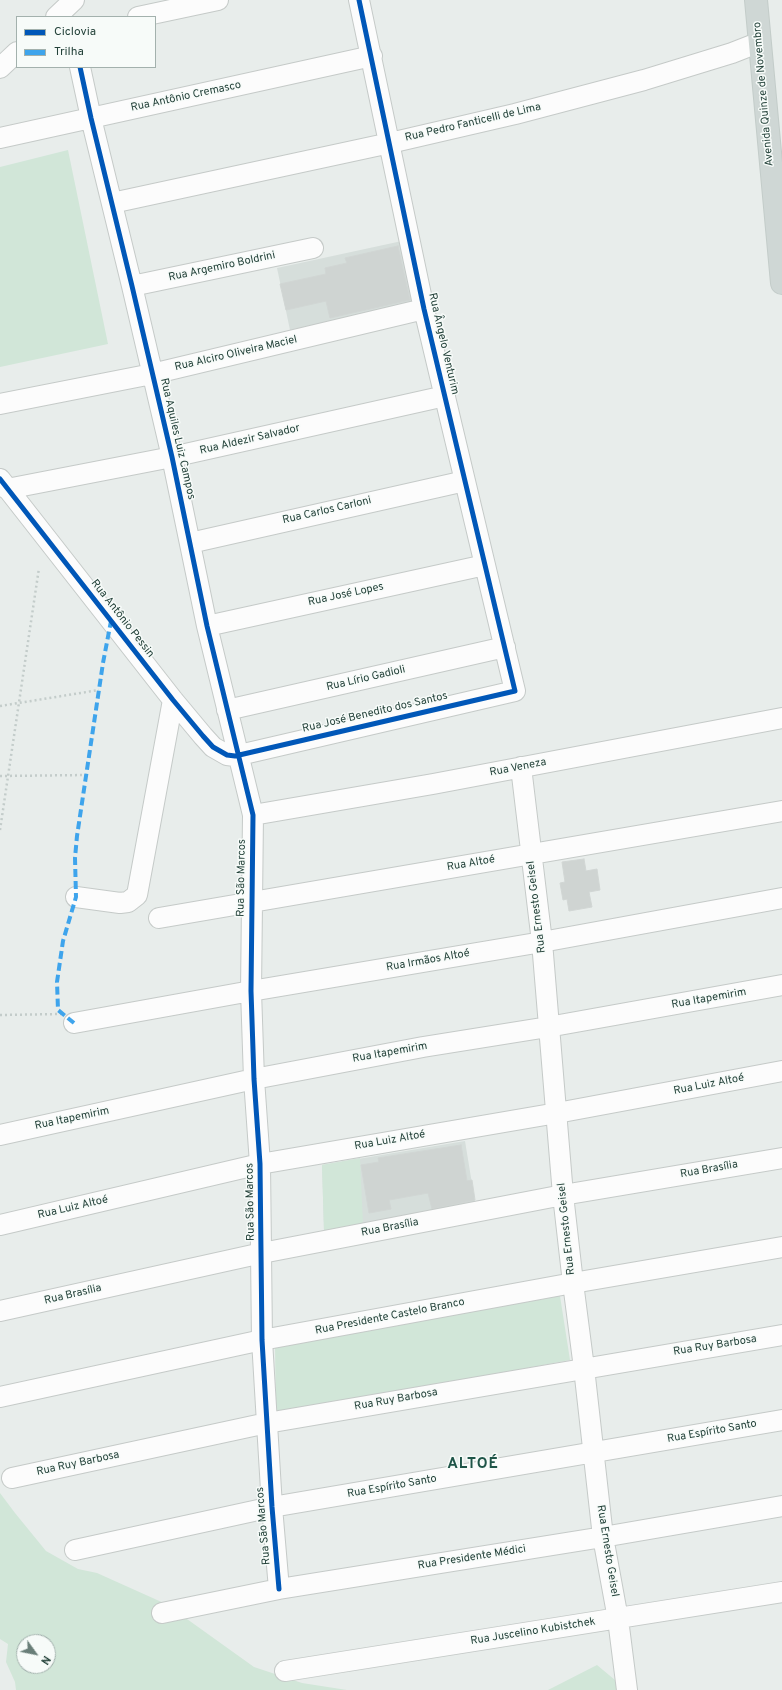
<!DOCTYPE html>
<meta charset="utf-8">
<style>
body{margin:0}
#map{position:relative;width:782px;height:1690px;overflow:hidden;background:#e8edeb;font-family:Overpass,sans-serif}
canvas{display:block}
.legend{position:absolute;left:16px;top:16px;width:140px;height:52px;box-sizing:border-box;background:#f7fbf9;border:1px solid #a3b1ad;margin:0;padding:5px 7px;list-style:none;font-size:12px;color:#24423a}
.legend li{display:flex;align-items:center;gap:8px;height:20px}
.legend b{width:20px;border:1px solid #a3b1ad}
.north{position:absolute;left:16px;top:1634px;width:40px;height:40px;box-sizing:border-box;background:#f7fbf9;border:1px solid #a3b1ad;border-radius:50%;rotate:123deg;font-size:11px;font-weight:700;line-height:16px;text-align:center;color:#24423a}
.north::after{content:'';display:block;margin:auto;width:14px;height:18px;background:#697e78;clip-path:polygon(50% 0,100% 100%,50% 72%,0 100%)}
</style>
<div id="map">
<canvas width="782" height="1690"></canvas>
<ul class="legend">
<li><b style="height:5px;background:#0057b8"></b>Ciclovia</li>
<li><b style="height:5px;background:#3ea4ec"></b>Trilha</li>
</ul>
<div class="north">N</div>
</div>
<script>
const g = document.querySelector('canvas').getContext('2d');
g.lineJoin = 'round';
function fill(path, color) { g.fillStyle = color; g.fill(path, 'evenodd'); }
const poly = rows => new Path2D(rows.map(r => 'M' + r).join(''));
function trace(path, color, width, dash) { g.strokeStyle = color; g.lineWidth = width; g.lineCap = dash ? 'butt' : 'round'; g.setLineDash(dash || []); g.stroke(path); }
function write(font, color, halo, rows, align = 'center') {
  g.font = font + ' Overpass,sans-serif'; g.lineWidth = 3; g.setLineDash([]); g.textBaseline = 'middle'; g.strokeStyle = halo; g.fillStyle = color; for (const [text, x, y, turn = 0] of rows) {
    g.save(); g.translate(x, y); g.rotate((+turn || 0) * Math.PI / 180); g.textAlign = isNaN(turn) ? turn : align; if (halo) g.strokeText(text, 0, 0); g.fillText(text, 0, 0); g.restore();
  }
}
fill(poly([
 [402,241,415,302,290,330,277,268],
 [465,1141,475,1202,324,1231,322,1165]
]), '#d6dedb');
fill(poly([
 [68,150,108,344,0,367,0,167],
 [360,1158,363,1224,324,1231,322,1165],
 [560,1296,570,1360,276,1415,275,1347],
 [0,1493,15,1513,46,1551,78,1569,97,1573,166,1604,254,1667,302,1683,347,1690,16,1690,15,1682,6,1662,8,1644,0,1639],
 [24,1642,48,1642,48,1666,24,1666],
 [597,1665,627,1690,548,1690]
]), '#d1e6d8');
const building = poly([
 [398,246,410,300,330,318,326,301,286,310,280,284,326,274,325,268,347,263,345,258,398,246],
 [584,859,586,871,597,869,600,890,589,892,592,907,569,911,567,899,563,900,560,883,565,882,562,862,584,859],
 [461,1145,467,1181,472,1180,475,1200,432,1209,428,1193,389,1200,391,1209,369,1213,361,1165,379,1162,378,1158,461,1145]
]);
fill(building, '#cfd4d2');
trace(building, '#d1d6d4', 1);
const minor = poly([
 [56,17,74,0],
 [138,17,218,0],
 [80,67,91,118,132,286,172,457,207,626,253,815,251,991,254,1079,260,1164,262,1340,272,1507,279,1589],
 [0,68,17,52],
 [0,138,372,56],
 [112,203,390,143,515,114,644,80,732,53,760,42],
 [132,286,313,248],
 [0,404,152,374,424,309],
 [0,479,173,700,203,736,213,747,227,755,235,756,515,691,424,309,359,0],
 [7,489,172,457,445,396],
 [190,543,465,481],
 [207,626,485,565],
 [227,710,505,647],
 [521,767,542,942,563,1195,573,1283,584,1368,603,1537,618,1619,627,1690],
 [253,815,433,784,782,718],
 [76,897,120,903,128,902,137,895,173,700],
 [159,918,782,811],
 [74,1023,251,991,542,942,782,898],
 [0,1135,254,1079,423,1047,548,1027,782,985],
 [0,1225,260,1164,557,1113,782,1071],
 [0,1311,262,1253,563,1195,782,1158],
 [0,1397,262,1340,573,1283,782,1247],
 [12,1478,267,1423,782,1335],
 [75,1550,272,1507,782,1420],
 [162,1613,279,1589,603,1537,782,1506],
 [285,1671,782,1592]
]);
const major = poly([
 [756,0,782,283]
]);
trace(minor, '#c5cac8', 22);
trace(major, '#c3ccc9', 24);
trace(poly([
 [0,706,99,690],
 [0,776,87,775],
 [0,830,39,568],
 [0,1015,61,1014]
]), '#c3ccca', 2.5, [2, 3]);
trace(minor, '#fcfcfc', 20);
trace(major, '#cfd7d5', 22);
trace(poly([
 [74,1023,58,1010,57,982,63,941,76,897,75,858,77,836,103,663,111,621]
]), '#3ea4ec', 4, [8, 4]);
trace(poly([
 [80,67,91,118,132,286,172,457,207,626,253,815,251,991,254,1079,260,1164,262,1340,272,1507,279,1589],
 [0,479,173,700,203,736,213,747,227,755,235,756,515,691,424,309,359,0]
]), '#0057b8', 5);
write('11px', '#24423a', '#f7fbf9', [
 ["Avenida Quinze de Novembro",764,94,-95],
 ["Rua Antônio Cremasco",186,97,-12],
 ["Rua Pedro Fanticelli de Lima",473,123,-13],
 ["Rua Argemiro Boldrini",222,267,-12],
 ["Rua Ângelo Venturim",443,344,77],
 ["Rua Alciro Oliveira Maciel",236,354,-13],
 ["Rua Aquiles Luiz Campos",177,439,77],
 ["Rua Aldezir Salvador",250,440,-13],
 ["Rua Carlos Carloni",327,511,-13],
 ["Rua José Lopes",346,595,-12],
 ["Rua Antônio Pessin",122,619,52],
 ["Rua Lírio Gadioli",366,679,-13],
 ["Rua José Benedito dos Santos",375,713,-13],
 ["Rua Veneza",518,768,-11],
 ["Rua Altoé",471,864,-10],
 ["Rua São Marcos",242,878,-89],
 ["Rua Ernesto Geisel",537,907,-97],
 ["Rua Irmãos Altoé",428,961,-10],
 ["Rua Itapemirim",709,999,-10],
 ["Rua Itapemirim",390,1053,-10],
 ["Rua Luiz Altoé",709,1085,-11],
 ["Rua Itapemirim",72,1119,-12],
 ["Rua Luiz Altoé",390,1141,-10],
 ["Rua Brasília",709,1170,-10],
 ["Rua São Marcos",251,1202,-91],
 ["Rua Luiz Altoé",73,1208,-13],
 ["Rua Brasília",390,1228,-11],
 ["Rua Ernesto Geisel",567,1229,-96],
 ["Rua Brasília",73,1295,-13],
 ["Rua Presidente Castelo Branco",390,1317,-11],
 ["Rua Ruy Barbosa",715,1346,-9],
 ["Rua Ruy Barbosa",396,1400,-10],
 ["Rua Espírito Santo",712,1432,-10],
 ["Rua Ruy Barbosa",78,1464,-12],
 ["Rua Espírito Santo",392,1487,-10],
 ["Rua São Marcos",264,1526,-95],
 ["Rua Ernesto Geisel",607,1551,81],
 ["Rua Presidente Médici",472,1558,-9],
 ["Rua Juscelino Kubistchek",533,1632,-9]
]);
g.letterSpacing = '1px';
write('bold 15px', '#1f5548', '#f7fbf9', [
 ["ALTOÉ",473,1465]
]);
g.letterSpacing = '0px';
</script>
